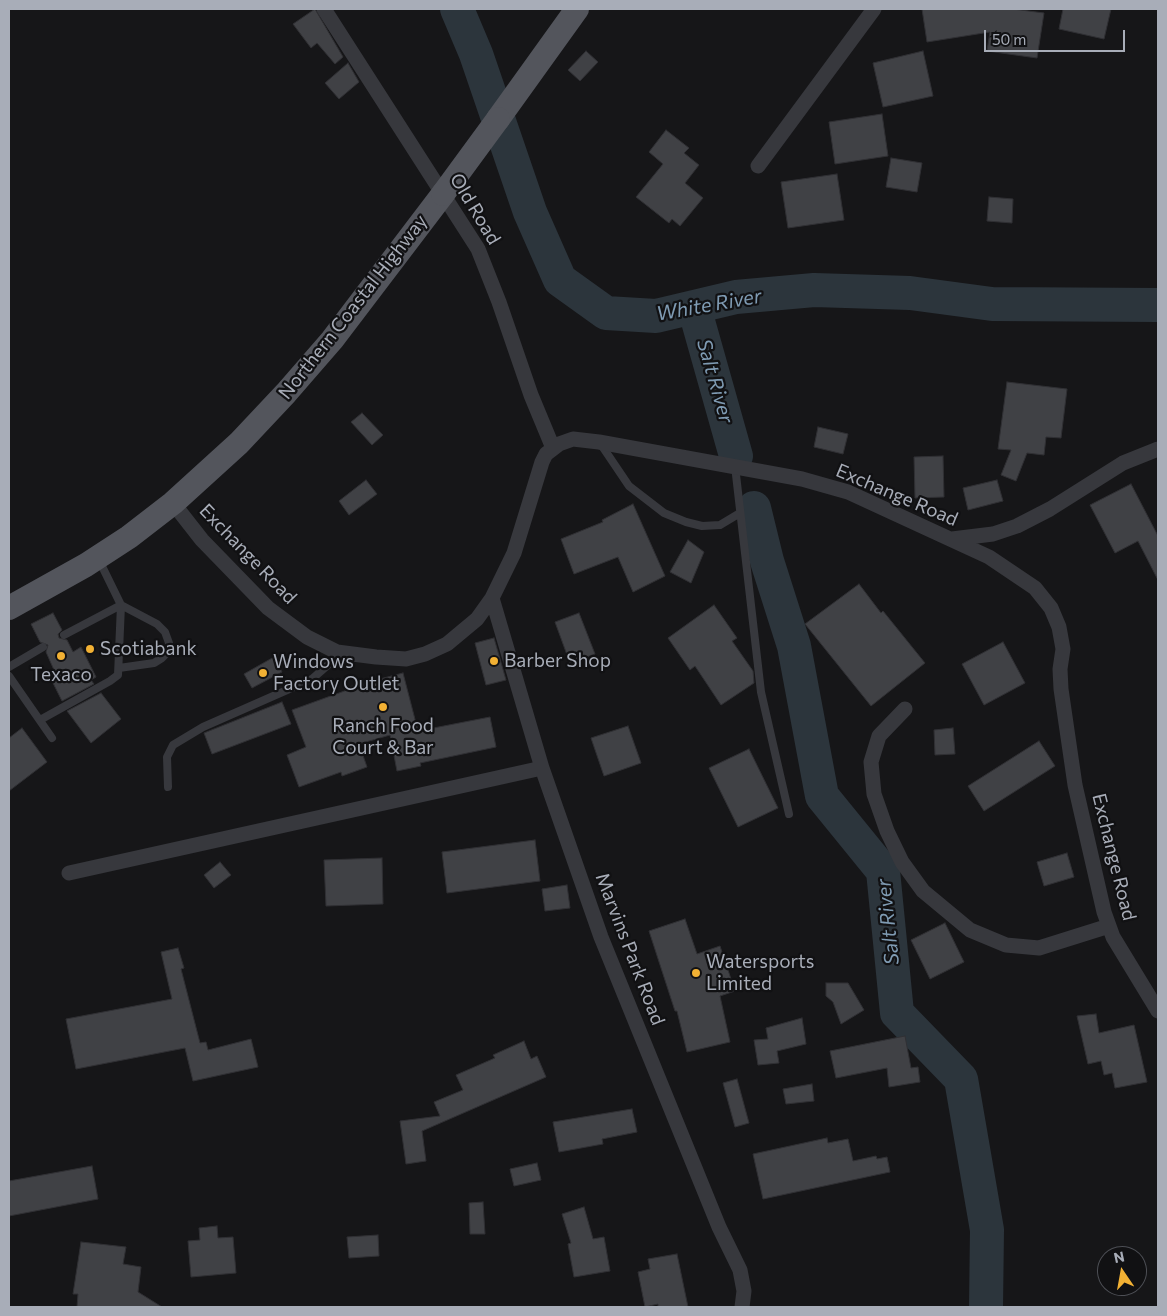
<!DOCTYPE html>
<style>
body{margin:0}
#map{position:relative;width:1167px;height:1316px;overflow:hidden;background:#161618;font-family:Commissioner,sans-serif}
canvas{display:block}
.frame{position:absolute;inset:0;border:10px solid #a8adb8;pointer-events:none}
.north{position:absolute;left:1097px;top:1246px;width:50px;height:50px;box-sizing:border-box;background:#111113;border:1px solid #4d4f55;border-radius:50%;rotate:348deg;font-size:14px;font-weight:700;line-height:20px;text-align:center;color:#a8adb8}
.north::after{content:'';display:block;margin:auto;width:18px;height:22px;background:#f2b134;clip-path:polygon(50% 0,100% 100%,50% 72%,0 100%)}
.scale{position:absolute;left:984px;top:30px;width:141px;height:22px;box-sizing:border-box;border:2px solid #a8adb8;border-top:0;padding-left:6px;font-size:15px;line-height:18px;white-space:nowrap;color:#a8adb8;-webkit-text-stroke:4px #111113;paint-order:stroke}
</style>
<div id="map">
<canvas width="1167" height="1316"></canvas>
<div class="frame"></div>
<div class="north">N</div>
<div class="scale">50 m</div>
</div>
<script>
const g = document.querySelector('canvas').getContext('2d');
g.lineJoin = 'round';
const poly = rows => new Path2D(rows.map(r => 'M' + r).join(''));
function trace(path, color, width, dash) { g.strokeStyle = color; g.lineWidth = width; g.lineCap = dash ? 'butt' : 'round'; g.setLineDash(dash || []); g.stroke(path); }
function fill(path, color) { g.fillStyle = color; g.fill(path, 'evenodd'); }
function write(font, color, halo, rows, align = 'center') {
  g.font = font + ' Commissioner,sans-serif'; g.lineWidth = 4.5; g.setLineDash([]); g.textBaseline = 'middle'; g.strokeStyle = halo; g.fillStyle = color; for (const [text, x, y, turn = 0] of rows) {
    g.save(); g.translate(x, y); g.rotate((+turn || 0) * Math.PI / 180); g.textAlign = isNaN(turn) ? turn : align; if (halo) g.strokeText(text, 0, 0); g.fillText(text, 0, 0); g.restore();
  }
}
trace(poly([
 [457,9,476,54,530,212,560,280,606,313,656,316,736,297,814,290,910,293,992,304,1158,305],
 [694,307,736,456],
 [754,508,767,561,794,646,822,796,883,871,897,1013,961,1079,987,1230,986,1307]
]), '#2c353c', 34);
const building = poly([
 [315,9,343,57,335,64,317,43,311,48,293,24,315,9],
 [922,9,1013,9,1044,13,1037,58,987,51,990,32,927,42,922,9],
 [1063,9,1111,9,1104,39,1059,29,1063,9],
 [586,51,598,62,580,81,568,70,586,51],
 [923,51,933,96,883,107,873,63,923,51],
 [348,63,359,82,339,99,325,83,348,63],
 [882,114,888,156,835,164,829,122,882,114],
 [666,130,689,148,684,153,699,165,685,183,703,198,680,226,672,219,669,223,636,197,663,164,649,152,666,130],
 [891,158,922,163,917,192,886,187,891,158],
 [837,174,844,220,788,228,781,182,837,174],
 [989,197,1013,199,1012,223,987,221,989,197],
 [1007,382,1067,389,1061,438,1046,437,1044,455,1027,453,1016,481,1001,475,1011,450,998,449,1007,382],
 [362,413,383,435,372,445,351,422,362,413],
 [818,427,848,434,843,454,814,447,818,427],
 [943,456,944,497,915,498,914,457,943,456],
 [366,480,377,494,349,515,339,501,366,480],
 [997,480,1003,501,968,510,963,488,997,480],
 [1131,484,1158,536,1158,580,1138,541,1115,553,1090,505,1131,484],
 [633,504,665,576,633,592,618,557,574,574,561,539,603,522,602,520,633,504],
 [688,540,704,552,691,583,670,572,688,540],
 [859,584,881,613,883,611,925,663,871,706,805,624,859,584],
 [714,605,737,638,732,641,753,671,754,683,721,705,695,666,690,670,668,638,714,605],
 [53,613,62,630,58,634,59,638,67,640,73,652,81,647,96,677,91,680,94,684,62,701,48,673,54,670,46,652,48,645,40,642,31,624,53,613],
 [579,613,595,654,570,663,555,622,579,613],
 [494,638,506,680,486,685,475,643,494,638],
 [1003,642,1025,683,984,705,962,664,1003,642],
 [274,657,282,672,252,688,244,674,274,657],
 [403,673,418,731,490,717,496,747,420,763,421,766,397,771,390,735,359,744,367,767,342,776,341,772,299,787,287,755,306,747,292,710,350,689,349,687,403,673],
 [101,693,121,719,91,743,67,711,101,693],
 [282,702,291,724,212,754,204,733,282,702],
 [628,726,641,763,604,776,591,738,628,726],
 [22,728,47,762,9,791,9,738,22,728],
 [953,728,955,754,935,755,934,730,953,728],
 [1039,741,1055,766,984,811,968,786,1039,741],
 [749,749,778,808,738,827,709,768,749,749],
 [535,840,540,881,447,893,442,852,535,840],
 [1067,853,1074,877,1044,886,1037,862,1067,853],
 [382,858,383,904,326,906,324,860,382,858],
 [220,862,231,875,214,888,204,875,220,862],
 [567,885,570,908,545,911,542,889,567,885],
 [685,919,697,954,720,946,735,991,720,996,730,1042,687,1052,677,1011,675,1011,649,931,685,919],
 [945,923,964,962,930,979,911,940,945,923],
 [178,948,184,968,181,969,200,1043,206,1042,208,1050,251,1039,258,1067,193,1081,185,1048,76,1069,66,1019,172,999,161,952,178,948],
 [826,983,848,983,864,1010,841,1024,833,1002,826,996,826,983],
 [1096,1014,1099,1033,1134,1025,1147,1082,1115,1088,1112,1073,1104,1075,1101,1061,1088,1064,1077,1016,1096,1014],
 [802,1018,806,1044,777,1051,779,1063,758,1065,754,1040,768,1039,766,1028,802,1018],
 [905,1036,911,1068,918,1067,920,1082,889,1087,887,1068,836,1078,830,1051,905,1036],
 [524,1041,531,1059,537,1056,546,1077,422,1131,426,1161,406,1164,400,1121,440,1116,434,1102,463,1090,456,1075,495,1058,493,1055,524,1041],
 [737,1079,749,1123,735,1127,723,1083,737,1079],
 [812,1084,814,1101,786,1104,783,1089,812,1084],
 [632,1109,637,1132,602,1139,603,1144,559,1152,553,1122,632,1109],
 [827,1138,828,1143,848,1139,853,1161,876,1156,877,1159,887,1157,890,1172,763,1199,753,1154,827,1138],
 [537,1163,541,1180,514,1186,510,1169,537,1163],
 [92,1166,98,1199,9,1216,9,1181,92,1166],
 [483,1202,485,1234,470,1234,469,1203,483,1202],
 [584,1207,593,1239,604,1237,610,1271,574,1277,568,1244,571,1243,562,1214,584,1207],
 [217,1226,218,1238,233,1237,236,1273,191,1277,188,1241,200,1240,199,1228,217,1226],
 [378,1235,379,1256,349,1258,347,1237,378,1235],
 [81,1242,126,1247,123,1264,141,1267,138,1292,162,1307,77,1307,78,1294,73,1294,81,1242],
 [677,1254,688,1307,658,1307,658,1304,645,1307,638,1272,650,1269,648,1259,677,1254]
]);
fill(building, '#404145');
trace(building, '#303034', 1);
trace(poly([
 [600,443,629,486,664,513,686,522,702,526,720,525,740,513],
 [735,466,761,692,789,814],
 [99,560,121,605,157,624,165,632,169,643,167,653,162,658,154,663,119,668],
 [9,667,43,647],
 [9,676,52,738],
 [40,720,110,681,118,675,121,605,64,635],
 [168,787,167,757,173,745,203,727,312,679,328,665,337,652]
]), '#37383d', 8);
trace(poly([
 [324,9,478,249,499,302,531,395,553,448],
 [758,166,874,9],
 [173,503,202,540,268,608,307,637,337,652,376,657,406,659,425,654,447,644,477,619,492,598,514,553,542,462,546,454,559,444,573,439,599,442,802,479,848,492,989,557,1035,588,1051,608,1059,627,1063,649,1060,669,1061,689,1075,785,1104,912,1113,937,1158,1011],
 [952,539,993,534,1017,526,1050,509,1123,463,1158,449],
 [492,598,542,768,601,937,719,1227,740,1270,744,1291,742,1307],
 [905,709,879,736,871,762,874,794,887,831,902,862,923,891,970,930,1006,945,1039,948,1109,926],
 [69,873,542,768]
]), '#37383d', 15);
trace(poly([
 [498,119,577,9],
 [9,608,86,565,129,537,173,503,239,443,286,393,332,340,443,194]
]), '#53555c', 24);
trace(poly([
 [443,194,498,119]
]), '#53555c', 24);
for (const [x, y, r, color] of [
 [90,649,5,"#f2b134"],
 [61,656,5,"#f2b134"],
 [494,661,5,"#f2b134"],
 [263,673,5,"#f2b134"],
 [383,707,5,"#f2b134"],
 [696,973,5,"#f2b134"]
]) { const dot = new Path2D(); dot.arc(x, y, r, 0, 2 * Math.PI); g.fillStyle = color; g.fill(dot); trace(dot, '#111113', 2); }
write('19px', '#a8adb8', '#111113', [
 ["Old Road",475,209,59],
 ["Northern Coastal Highway",353,307,-52],
 ["Exchange Road",897,495,23],
 ["Exchange Road",248,554,46],
 ["Exchange Road",1114,857,76],
 ["Marvins Park Road",630,949,69]
]);
write('19px', '#a8adb8', '#111113', [
 ["Scotiabank",100,649],
 ["Barber Shop",504,661],
 ["Windows",273,662],
 ["Factory Outlet",273,684],
 ["Texaco",61,675,"center"],
 ["Ranch Food",383,726,"center"],
 ["Court & Bar",383,748,"center"],
 ["Watersports",706,962],
 ["Limited",706,984]
], 'left');
write('italic 20px', '#7f9bb3', '#111113', [
 ["White River",709,305,-10],
 ["Salt River",715,381,74],
 ["Salt River",888,922,-96]
]);
</script>
